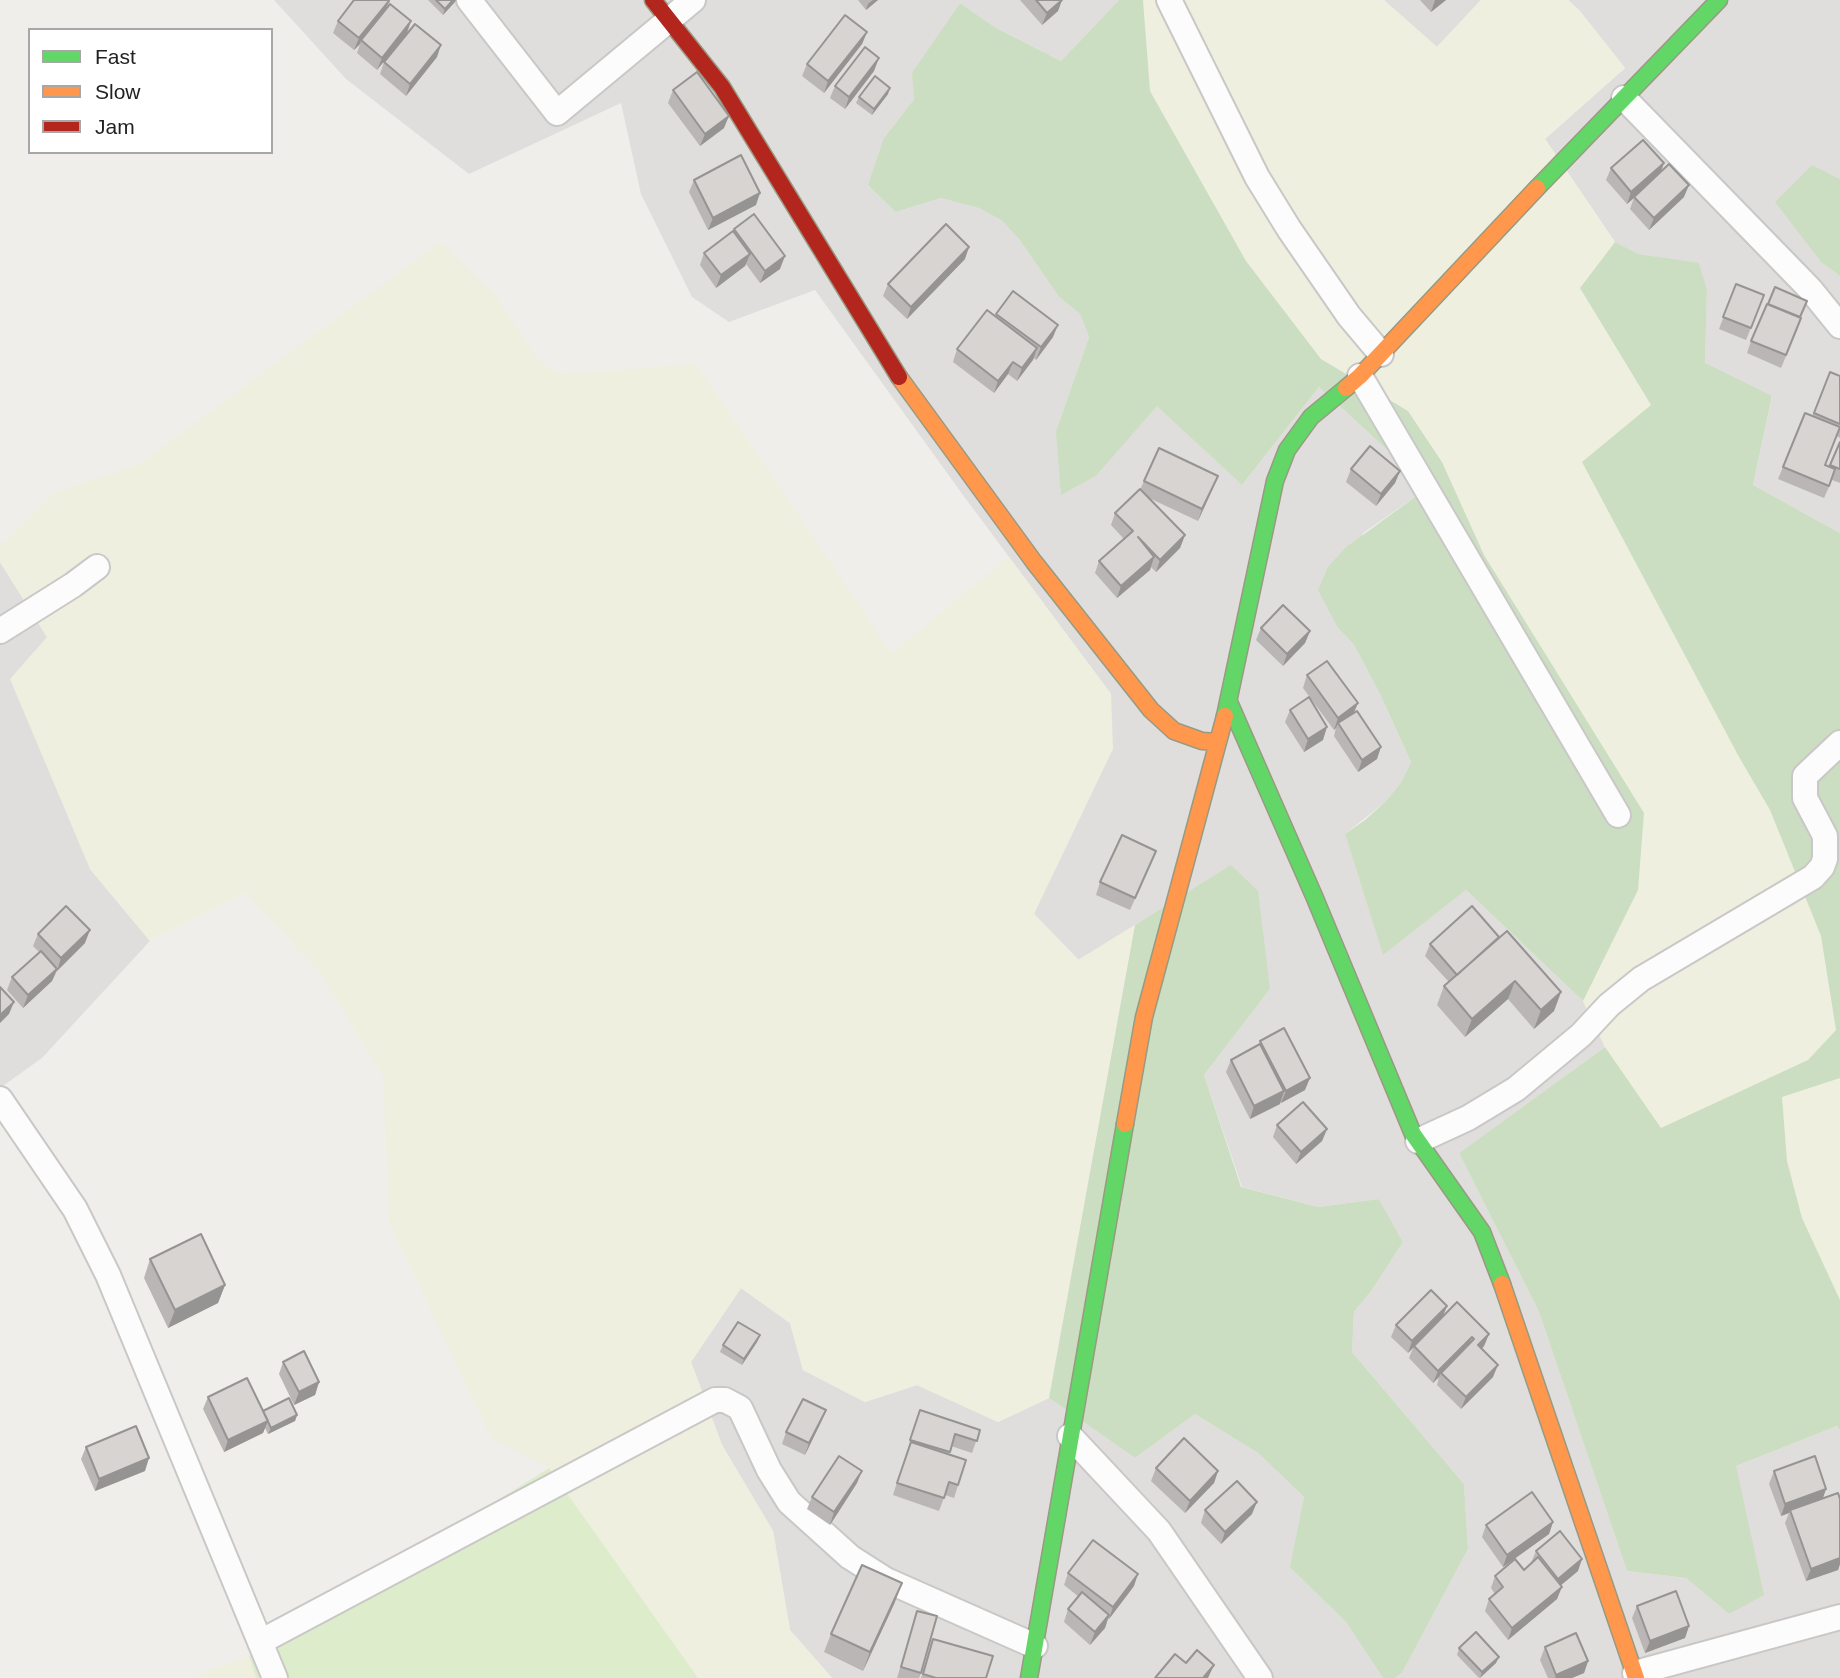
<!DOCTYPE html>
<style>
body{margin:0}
#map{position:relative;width:1840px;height:1678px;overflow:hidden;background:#f0eeeb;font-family:Arial,sans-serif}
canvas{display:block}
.legend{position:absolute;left:28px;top:28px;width:245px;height:126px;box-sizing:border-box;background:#fff;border:2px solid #a7a7a7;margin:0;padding:9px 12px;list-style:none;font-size:21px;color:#222}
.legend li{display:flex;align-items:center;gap:14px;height:35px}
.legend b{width:35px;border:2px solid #a7a7a7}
</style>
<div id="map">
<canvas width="1840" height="1678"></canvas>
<ul class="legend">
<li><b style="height:9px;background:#63d668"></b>Fast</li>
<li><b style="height:9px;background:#ff974d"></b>Slow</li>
<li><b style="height:9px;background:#b3261e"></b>Jam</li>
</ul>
</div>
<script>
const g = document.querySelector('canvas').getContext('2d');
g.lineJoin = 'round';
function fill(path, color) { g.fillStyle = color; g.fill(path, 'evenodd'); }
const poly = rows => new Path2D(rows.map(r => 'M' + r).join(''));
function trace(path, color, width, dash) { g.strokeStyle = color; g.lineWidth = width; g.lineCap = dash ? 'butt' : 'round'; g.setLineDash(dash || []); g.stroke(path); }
fill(poly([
 [274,0,1119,0,1061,61,996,28,960,3,913,73,914,99,884,138,896,212,941,198,980,208,1001,220,1019,239,1059,297,1080,314,1089,337,1056,431,1097,475,1157,405,1242,485,1319,387,1396,458,1415,497,1363,533,1338,628,1354,645,1380,694,1411,762,1400,784,1385,802,1345,834,1383,954,1466,890,1583,1001,1605,1047,1459,1153,1539,1312,1627,1571,1686,1578,1729,1614,1736,1466,1837,1426,1840,1431,1840,1678,1395,1678,1402,1673,1468,1549,1464,1484,1352,1352,1354,1312,1372,1290,1403,1242,1379,1199,1318,1207,1242,1187,1204,1075,1270,989,1231,866,1078,960,1034,914,1111,694,960,491,815,290,729,322,692,297,641,194,621,103,469,174,346,79],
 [1384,0,1481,0,1437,47],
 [1568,0,1840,0,1840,179,1811,165,1822,263,1840,276,1840,533,1753,485,1772,397,1705,364,1707,289,1699,264,1639,254,1615,242,1545,139,1625,68,1579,10],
 [0,562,47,637,90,869,150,941,42,1058,0,1088],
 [741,1288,790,1323,803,1370,865,1402,917,1385,998,1422,1049,1398,1135,1458,1195,1414,1258,1453,1304,1497,1291,1567,1346,1622,1383,1678,832,1678,790,1630,773,1531,722,1445,691,1362]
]), '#dfdedc');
fill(poly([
 [1143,0,1383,0,1437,47,1481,0,1568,0,1579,10,1625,68,1545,139,1615,242,1580,288,1651,406,1582,463,1739,757,1770,810,1821,936,1836,1030,1808,1060,1660,1129,1605,1047,1583,1001,1638,890,1442,462,1408,411,1321,359,1246,261,1150,91],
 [440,242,495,295,539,361,560,374,696,364,892,653,1009,557,1111,694,1113,749,1034,914,1079,960,1135,925,1049,1398,998,1422,917,1385,865,1402,803,1370,790,1323,741,1288,691,1362,722,1445,773,1531,790,1630,832,1678,698,1678,549,1468,491,1438,389,1222,383,1076,319,971,246,893,150,941,90,869,10,679,47,637,0,562,0,546,54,493,141,463],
 [1840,1078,1840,1300,1802,1218,1787,1161,1782,1097],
 [249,1656,256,1678,196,1678,204,1672]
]), '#efefdf');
fill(poly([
 [549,1468,698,1678,256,1678,249,1656]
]), '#ddeccb');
fill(poly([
 [1119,0,1143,0,1150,91,1246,261,1321,359,1408,411,1442,462,1484,555,1644,813,1638,890,1583,1001,1466,890,1383,955,1345,834,1365,820,1385,802,1400,784,1411,762,1380,694,1354,645,1338,628,1318,590,1328,567,1345,548,1415,497,1396,458,1319,387,1242,485,1157,406,1097,475,1061,495,1056,431,1089,337,1080,314,1059,297,1019,239,1001,220,979,208,941,198,896,212,868,185,884,138,914,99,912,73,960,3,996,28,1061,61],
 [1812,165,1840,179,1840,276,1822,263,1775,202],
 [1615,242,1639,254,1699,263,1707,289,1705,363,1772,396,1753,485,1840,533,1840,1078,1782,1097,1787,1161,1802,1218,1840,1300,1840,1431,1837,1426,1736,1466,1764,1595,1729,1614,1686,1578,1627,1571,1539,1312,1459,1153,1605,1047,1661,1128,1808,1060,1836,1030,1821,936,1770,810,1739,757,1582,462,1651,405,1580,288],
 [1231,865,1258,891,1270,989,1204,1075,1241,1187,1318,1207,1379,1199,1403,1242,1372,1290,1354,1312,1352,1352,1464,1484,1468,1549,1402,1673,1395,1678,1383,1678,1346,1622,1290,1567,1304,1497,1258,1453,1195,1414,1135,1458,1049,1398,1135,925]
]), '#cbdec1');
const street = poly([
 [469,0,557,113,693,0],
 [1169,0,1257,177,1289,229,1349,316,1381,354],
 [1624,98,1810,289,1840,326],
 [1360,376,1618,815],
 [0,631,73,585,97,567],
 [0,1099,75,1209,108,1275,275,1678],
 [1418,1141,1468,1118,1516,1089,1581,1035,1609,1005,1641,979,1813,877,1822,867,1825,859,1825,836,1805,798,1805,776,1840,743],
 [1070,1436,1159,1531,1260,1678],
 [260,1642,715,1400,725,1400,740,1408,769,1470,789,1502,850,1557,886,1580,1035,1646],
 [1635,1673,1840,1617]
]);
const fast = poly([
 [1537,188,1719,0],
 [1229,702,1314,896,1413,1134,1482,1232,1502,1284],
 [1225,716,1275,481,1287,450,1311,417,1346,388],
 [1029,1678,1125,1124]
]);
const slow = poly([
 [899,377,1034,562,1151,710,1174,731,1202,741,1218,742],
 [1346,388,1360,376,1537,188],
 [1125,1124,1144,1017,1225,716],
 [1502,1284,1636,1678]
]);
const jam = poly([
 [653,0,722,87,899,377]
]);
trace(street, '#c9c8c7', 28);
trace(fast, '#999a82', 19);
trace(slow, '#999a82', 19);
trace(jam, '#999a82', 19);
trace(street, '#fdfcfc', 24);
trace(fast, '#63d668', 16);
trace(slow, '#ff974d', 16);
trace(jam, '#b3261e', 16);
fill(poly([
 [428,0,456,0,443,15],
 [858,0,878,0,866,10],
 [1020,0,1062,0,1058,11,1042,25],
 [1420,0,1446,0,1431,12],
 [386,9,407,33,377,70,357,53,360,44,354,50,333,33,338,21],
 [867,32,862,44,824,93,802,76,807,64],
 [437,57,406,96,380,74,384,62],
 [874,71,845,109,830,98,835,86],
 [673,90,724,128,700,146,668,103],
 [888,94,872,115,856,103,859,97],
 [1664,163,1661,172,1684,197,1649,230,1630,209,1634,198,1627,204,1606,180,1611,168],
 [694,180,756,205,708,230,689,192],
 [734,229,780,269,760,283,746,264,745,266,716,288,700,265,704,253,733,231],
 [965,259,907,319,883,296,888,284],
 [1736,284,1764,295,1746,340,1719,329],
 [996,314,1053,337,1036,360,1034,358,1017,381,1008,374,994,393,953,362,957,349,995,316],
 [1800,317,1801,318,1797,330,1781,368,1747,353,1751,341],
 [1830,372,1840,376,1840,438,1837,436,1825,465,1830,467,1840,442,1840,483,1832,480,1824,498,1778,479,1783,467,1812,416],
 [1351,469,1400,471,1395,483,1376,506,1346,482],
 [1144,481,1213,488,1198,521,1149,498,1185,535,1180,548,1156,572,1151,567,1150,570,1117,598,1095,573,1099,561,1124,539,1111,525,1115,513,1140,490],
 [1261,628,1310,631,1305,643,1283,666,1256,640],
 [1307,675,1354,713,1377,759,1358,772,1334,736,1336,728,1334,730,1303,688],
 [1290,710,1323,740,1304,752,1285,722],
 [1151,863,1130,910,1096,895,1100,882],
 [38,934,85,943,57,971,52,981,23,1008,7,990,12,977,40,953,33,946],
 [1499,937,1561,992,1554,1011,1534,1029,1508,999,1465,1037,1437,1005,1444,986,1449,982,1425,956,1430,944],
 [1260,1041,1305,1090,1281,1103,1280,1101,1280,1104,1250,1119,1226,1072,1231,1060,1259,1045],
 [1277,1125,1327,1129,1322,1141,1296,1164,1273,1137],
 [150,1259,225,1285,218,1303,168,1328,144,1278],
 [1447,1306,1443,1317,1489,1334,1484,1346,1482,1349,1493,1377,1461,1409,1437,1385,1439,1377,1433,1383,1409,1358,1413,1348,1408,1353,1391,1337,1396,1325],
 [760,1335,757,1342,742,1365,720,1352,723,1345],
 [283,1362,319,1382,315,1395,294,1405,279,1374],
 [208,1397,263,1411,297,1415,295,1421,268,1434,265,1428,263,1433,224,1452,203,1409],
 [826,1410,821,1422,805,1455,782,1444,786,1432],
 [920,1410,980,1430,972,1453,951,1446,949,1454,966,1460,954,1498,945,1495,939,1511,893,1495],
 [86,1447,145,1471,95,1491,81,1459],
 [1156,1468,1218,1471,1214,1483,1185,1513,1151,1481],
 [1774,1471,1826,1489,1822,1499,1840,1499,1840,1564,1838,1570,1806,1581,1785,1523,1789,1513,1781,1516,1769,1484],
 [857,1483,830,1525,807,1509,812,1497],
 [1205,1510,1252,1514,1221,1544,1201,1523],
 [1553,1522,1549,1534,1503,1567,1482,1537,1486,1525],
 [1536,1551,1578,1571,1561,1585,1557,1599,1508,1640,1485,1611,1489,1599,1495,1594,1491,1588,1495,1576,1524,1570,1531,1563],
 [1068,1573,1134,1586,1109,1619,1108,1619,1105,1628,1090,1645,1064,1622,1068,1609,1079,1597,1064,1585],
 [895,1602,863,1671,824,1652,831,1634],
 [1637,1606,1689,1626,1685,1638,1645,1653,1632,1618],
 [917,1611,921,1673,919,1678,897,1678],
 [933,1639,986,1678,921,1678],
 [1545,1647,1588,1661,1584,1673,1572,1678,1548,1678,1540,1660],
 [1459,1648,1496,1663,1479,1678,1457,1655]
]), '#b9b6b5');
fill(poly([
 [453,0,456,0,455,2,443,15,445,9],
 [873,0,878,0,866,10,868,4],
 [1062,0,1058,11,1042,25,1047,13],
 [1435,0,1446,0,1431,12],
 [389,1,384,13,361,40,360,44,354,50,359,38],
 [411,21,407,33,377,70,382,58],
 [867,32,862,44,824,93,828,81],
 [441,45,437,57,406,96,410,84],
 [879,58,874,71,845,109,849,97],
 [890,88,888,94,872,115,874,109],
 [729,116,724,128,700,146,705,134],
 [1664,163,1659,176,1627,204,1631,192],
 [1689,185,1684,197,1649,230,1654,218],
 [760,193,756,205,708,230,713,218],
 [969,247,965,259,907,319,911,307],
 [750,254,745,266,716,288,721,275],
 [785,256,780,269,760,283,765,271],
 [1058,325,1053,337,1036,360,1041,347],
 [1037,348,1033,360,1017,381,1022,368],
 [1013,362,1008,374,994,393,998,381],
 [1400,471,1395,483,1376,506,1381,494],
 [1218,476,1213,488,1198,521,1202,509],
 [1185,535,1180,548,1156,572,1160,560],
 [1154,557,1150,570,1117,598,1121,586],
 [1310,631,1305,643,1283,666,1287,654],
 [1358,703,1353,715,1338,723,1336,728,1334,730,1338,718],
 [1327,727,1323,740,1304,752,1308,739],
 [1381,747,1377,759,1358,772,1362,760],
 [90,930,85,943,57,971,61,958],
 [57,969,52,981,23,1008,28,995],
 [1515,981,1508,999,1465,1037,1472,1019],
 [1561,992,1554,1011,1534,1029,1541,1010],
 [14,1002,9,1014,0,1023,0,1015],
 [1310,1078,1305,1090,1281,1103,1286,1091],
 [1284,1091,1280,1104,1250,1119,1254,1106],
 [1327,1129,1322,1141,1296,1164,1301,1152],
 [225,1285,218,1303,168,1328,175,1310],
 [1447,1306,1442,1318,1408,1353,1412,1341],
 [1489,1334,1484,1346,1473,1357,1478,1345],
 [760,1335,757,1342,742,1365,744,1359],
 [1472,1337,1467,1349,1441,1373,1439,1377,1433,1383,1438,1371],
 [1498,1365,1493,1377,1461,1409,1466,1397],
 [319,1382,315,1395,294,1405,299,1392],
 [826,1410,821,1422,805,1455,809,1443],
 [297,1415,295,1421,268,1434,271,1428],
 [268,1421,263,1433,224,1452,228,1440],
 [149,1458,145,1471,95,1491,99,1479],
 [862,1471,857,1483,830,1525,834,1512],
 [1218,1471,1214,1483,1185,1513,1190,1501],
 [1826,1489,1822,1501,1790,1510,1789,1513,1781,1516,1785,1504],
 [1257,1502,1252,1514,1221,1544,1225,1532],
 [1553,1522,1549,1534,1503,1567,1507,1555],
 [1840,1558,1840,1564,1838,1570,1806,1581,1811,1569],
 [1582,1559,1578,1571,1554,1591,1558,1579],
 [1138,1574,1134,1586,1109,1619,1113,1607],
 [902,1583,895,1602,863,1671,870,1652],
 [1562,1587,1557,1599,1508,1640,1512,1628],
 [1109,1615,1105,1628,1090,1645,1095,1632],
 [1689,1626,1685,1638,1645,1653,1650,1641],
 [1499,1657,1496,1663,1480,1678,1482,1672],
 [1588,1661,1584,1673,1572,1678,1555,1678,1556,1675],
 [1214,1665,1208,1678,1203,1678]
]), '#969493');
const building = poly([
 [354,0,388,0,389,1,359,38,338,21,354,0],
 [436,0,453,0,445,9,436,0],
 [1036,0,1062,0,1047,13,1036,0],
 [390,4,411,21,382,58,361,40,390,4],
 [845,15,867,32,828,81,807,64,845,15],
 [415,24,441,45,410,84,384,62,415,24],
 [865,47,879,58,849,97,835,86,865,47],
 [697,72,729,116,705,134,673,90,697,72],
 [875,76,890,88,874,109,859,97,875,76],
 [1643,140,1664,163,1631,192,1611,168,1643,140],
 [741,155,760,193,713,218,694,180,741,155],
 [1669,164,1689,185,1654,218,1634,197,1669,164],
 [754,214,785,256,765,271,734,229,754,214],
 [946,224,969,247,911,307,888,284,946,224],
 [733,231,750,254,721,275,704,253,733,231],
 [1736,284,1764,295,1751,328,1723,317,1736,284],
 [1775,287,1807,301,1800,317,1768,304,1775,287],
 [1013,291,1058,325,1041,347,996,314,1013,291],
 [1767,304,1801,318,1786,355,1751,341,1767,304],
 [987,310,1037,348,1022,368,1013,362,998,381,957,349,987,310],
 [1830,372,1840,376,1840,424,1814,413,1830,372],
 [1805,413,1840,427,1825,465,1835,469,1829,486,1783,467,1805,413],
 [1840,442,1840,469,1830,465,1840,442],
 [1370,446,1400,471,1381,494,1351,469,1370,446],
 [1159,448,1218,476,1202,509,1144,481,1159,448],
 [1140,489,1185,535,1160,560,1138,537,1154,557,1121,586,1099,561,1133,531,1115,513,1140,489],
 [1283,605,1310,631,1287,654,1261,628,1283,605],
 [1327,661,1358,703,1338,718,1307,675,1327,661],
 [1309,697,1327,727,1308,739,1290,710,1309,697],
 [1357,711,1381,747,1362,760,1338,723,1357,711],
 [1122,835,1156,851,1135,898,1100,882,1122,835],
 [66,906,90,930,61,958,38,934,66,906],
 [1472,906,1499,937,1457,975,1430,944,1472,906],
 [1507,931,1561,992,1541,1010,1515,981,1472,1019,1444,986,1507,931],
 [41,951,57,969,28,995,12,977,41,951],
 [0,987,14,1002,0,1015,0,987],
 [1284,1028,1310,1078,1286,1091,1260,1041,1284,1028],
 [1260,1044,1284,1091,1254,1106,1231,1060,1260,1044],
 [1303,1102,1327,1129,1301,1152,1277,1125,1303,1102],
 [201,1234,225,1285,175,1310,150,1259,201,1234],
 [1431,1290,1447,1306,1412,1341,1396,1325,1431,1290],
 [1457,1302,1489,1334,1478,1345,1498,1365,1466,1397,1441,1373,1474,1339,1472,1337,1438,1371,1414,1346,1457,1302],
 [738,1322,760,1335,744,1359,723,1345,738,1322],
 [304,1351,319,1382,299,1392,283,1362,304,1351],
 [247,1378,268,1421,228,1440,208,1397,247,1378],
 [289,1398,297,1415,271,1428,263,1411,289,1398],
 [803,1399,826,1410,809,1443,786,1432,803,1399],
 [920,1410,980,1430,977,1441,955,1434,950,1452,910,1440,920,1410],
 [136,1426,149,1458,99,1479,86,1447,136,1426],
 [1184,1438,1218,1471,1190,1501,1156,1468,1184,1438],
 [911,1442,966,1460,958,1485,949,1482,944,1498,897,1483,911,1442],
 [839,1456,862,1471,834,1512,812,1497,839,1456],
 [1815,1456,1826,1489,1785,1504,1774,1471,1815,1456],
 [1237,1481,1257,1502,1225,1532,1205,1510,1237,1481],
 [1532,1492,1553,1522,1507,1555,1486,1525,1532,1492],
 [1838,1493,1840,1499,1840,1558,1811,1569,1790,1510,1838,1493],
 [1560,1531,1582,1559,1558,1579,1536,1551,1560,1531],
 [1093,1540,1138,1574,1113,1607,1068,1573,1093,1540],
 [1538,1557,1562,1587,1512,1628,1489,1599,1503,1587,1495,1576,1515,1559,1524,1570,1538,1557],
 [862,1565,902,1583,870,1652,831,1634,862,1565],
 [1676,1591,1689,1626,1650,1641,1637,1606,1676,1591],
 [1082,1592,1109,1615,1095,1632,1068,1609,1082,1592],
 [917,1611,937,1616,921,1673,901,1667,917,1611],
 [1476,1632,1499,1657,1482,1672,1459,1648,1476,1632],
 [1576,1633,1588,1661,1556,1675,1545,1647,1576,1633],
 [933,1639,993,1656,986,1678,936,1678,923,1674,933,1639],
 [1197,1650,1214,1665,1203,1678,1155,1678,1175,1654,1186,1663,1197,1650]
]);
fill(building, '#d7d4d2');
trace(building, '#969493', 2);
</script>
